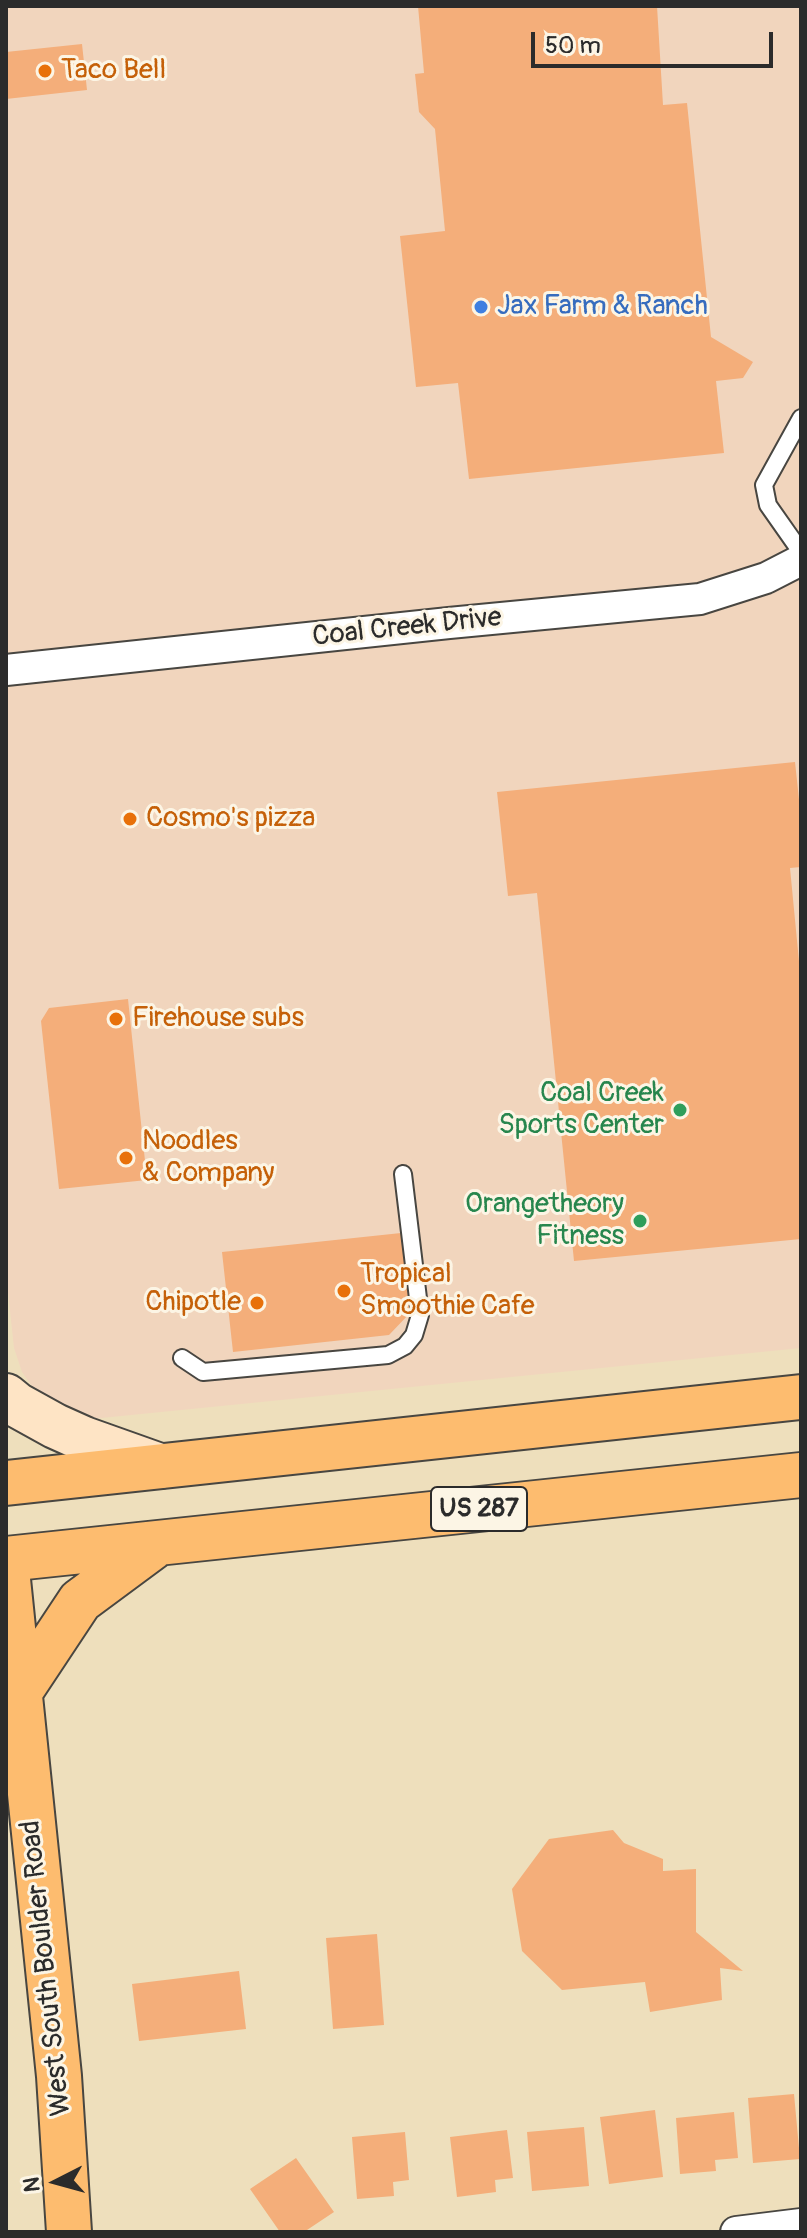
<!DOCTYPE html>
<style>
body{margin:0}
#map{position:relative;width:807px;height:2238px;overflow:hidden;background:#eedfbc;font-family:Pangolin,sans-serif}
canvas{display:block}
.frame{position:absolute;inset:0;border:8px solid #2b2b2b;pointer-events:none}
.north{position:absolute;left:16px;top:2142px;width:80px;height:80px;-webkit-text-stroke:6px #fcf5e5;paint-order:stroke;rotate:264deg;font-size:22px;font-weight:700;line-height:32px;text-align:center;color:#2b2b2b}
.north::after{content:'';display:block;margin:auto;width:28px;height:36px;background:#2b2b2b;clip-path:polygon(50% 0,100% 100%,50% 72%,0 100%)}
.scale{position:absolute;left:531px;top:32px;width:242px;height:36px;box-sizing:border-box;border:4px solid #2b2b2b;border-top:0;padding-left:10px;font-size:24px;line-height:28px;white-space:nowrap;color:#2b2b2b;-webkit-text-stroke:6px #fcf5e5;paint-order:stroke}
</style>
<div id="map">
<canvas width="807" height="2238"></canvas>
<div class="frame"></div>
<div class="north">N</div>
<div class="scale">50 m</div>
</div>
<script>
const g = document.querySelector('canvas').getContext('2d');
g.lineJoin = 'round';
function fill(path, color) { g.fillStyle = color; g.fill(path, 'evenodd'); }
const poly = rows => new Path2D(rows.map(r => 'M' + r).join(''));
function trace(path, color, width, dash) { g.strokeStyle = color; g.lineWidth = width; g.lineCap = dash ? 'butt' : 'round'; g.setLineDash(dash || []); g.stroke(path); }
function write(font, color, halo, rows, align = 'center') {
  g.font = font + ' Pangolin,sans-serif'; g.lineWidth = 6; g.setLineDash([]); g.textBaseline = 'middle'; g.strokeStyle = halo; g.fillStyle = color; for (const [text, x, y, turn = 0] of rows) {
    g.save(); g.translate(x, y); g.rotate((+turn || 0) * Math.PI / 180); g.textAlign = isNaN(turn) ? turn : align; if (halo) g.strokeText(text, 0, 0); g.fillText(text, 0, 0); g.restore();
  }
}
fill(poly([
 [6,6,801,6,801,1348,81,1420,39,1396,22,1372,14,1348,6,1273]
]), '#f1d5bd');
fill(poly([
 [418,6,657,6,663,105,687,103,711,337,753,362,743,378,716,381,724,453,469,479,458,383,416,387,400,236,445,231,435,129,419,112,415,74,424,73],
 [82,44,87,90,6,99,6,52],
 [795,762,801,818,801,867,790,868,801,982,801,1239,574,1261,537,893,508,896,497,792],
 [128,999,147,1180,59,1189,41,1021,49,1008],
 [401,1233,410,1313,389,1335,233,1352,222,1252],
 [613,1830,624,1843,663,1859,663,1871,696,1869,696,1932,743,1971,720,1968,722,2000,650,2012,645,1982,562,1990,522,1951,512,1889,549,1839],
 [377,1934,384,2025,333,2029,326,1938],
 [239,1971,246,2029,139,2041,132,1984],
 [794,2094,800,2159,753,2163,748,2098],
 [655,2110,663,2177,609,2184,600,2117],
 [734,2112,738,2158,715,2160,716,2171,680,2174,676,2118],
 [584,2127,589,2186,532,2191,527,2132],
 [507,2130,513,2178,495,2180,496,2192,457,2197,450,2137],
 [405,2132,409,2180,393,2182,394,2196,357,2199,352,2137],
 [296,2158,334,2212,304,2232,280,2232,250,2189]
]), '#f4ae7a');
const service = poly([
 [801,418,764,485,768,505,801,552],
 [182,1358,203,1372,388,1355,405,1346,414,1335,420,1315,403,1174]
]);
const minor = poly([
 [6,670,449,623,700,599,766,578,801,560],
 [736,2232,801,2224]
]);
const secondary = poly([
 [6,1396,17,1405,55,1426,84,1439,160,1466]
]);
const primary = poly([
 [6,1483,801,1397],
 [6,1559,801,1475],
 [6,1560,59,2076,69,2232],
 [19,1693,80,1601,157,1544]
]);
trace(service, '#484641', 20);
trace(minor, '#484641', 34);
trace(secondary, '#484641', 48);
trace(primary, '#484641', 48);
trace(service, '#fff', 16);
trace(minor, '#fff', 30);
trace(secondary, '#fee4c5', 44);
trace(primary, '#fdbc6f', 44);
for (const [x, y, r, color] of [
 [45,71,8,"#e8710a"],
 [481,307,8,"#3f7fe0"],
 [130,819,8,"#e8710a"],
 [116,1019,8,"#e8710a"],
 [680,1110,8,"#2e9e5b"],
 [126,1158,8,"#e8710a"],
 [640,1221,8,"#2e9e5b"],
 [344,1291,8,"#e8710a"],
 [257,1303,8,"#e8710a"]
]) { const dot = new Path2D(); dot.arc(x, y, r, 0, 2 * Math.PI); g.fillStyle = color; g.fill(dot); trace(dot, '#fcf5e5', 3); }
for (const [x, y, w] of [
 [479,1509,96]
]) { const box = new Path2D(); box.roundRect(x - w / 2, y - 22, w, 44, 6); g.fillStyle = '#fcf5e5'; g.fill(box); trace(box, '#2b2b2b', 2); }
write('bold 26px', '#2b2b2b', null, [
 ["US 287",479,1509]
]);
write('28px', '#c56008', '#fcf5e5', [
 ["Taco Bell",61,71],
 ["Cosmo's pizza",146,819],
 ["Firehouse subs",132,1019],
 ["Noodles",142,1142],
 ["& Company",142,1174],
 ["Tropical",360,1275],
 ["Smoothie Cafe",360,1307],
 ["Chipotle",241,1303,"right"]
], 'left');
write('28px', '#366cbe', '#fcf5e5', [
 ["Jax Farm & Ranch",497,307]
], 'left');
write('28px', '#2b2b2b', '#fcf5e5', [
 ["Coal Creek Drive",407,628,-6],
 ["West South Boulder Road",47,1968,-96]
]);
write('28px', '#27864d', '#fcf5e5', [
 ["Coal Creek",664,1094],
 ["Sports Center",664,1126],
 ["Orangetheory",624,1205],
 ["Fitness",624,1237]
], 'right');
</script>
